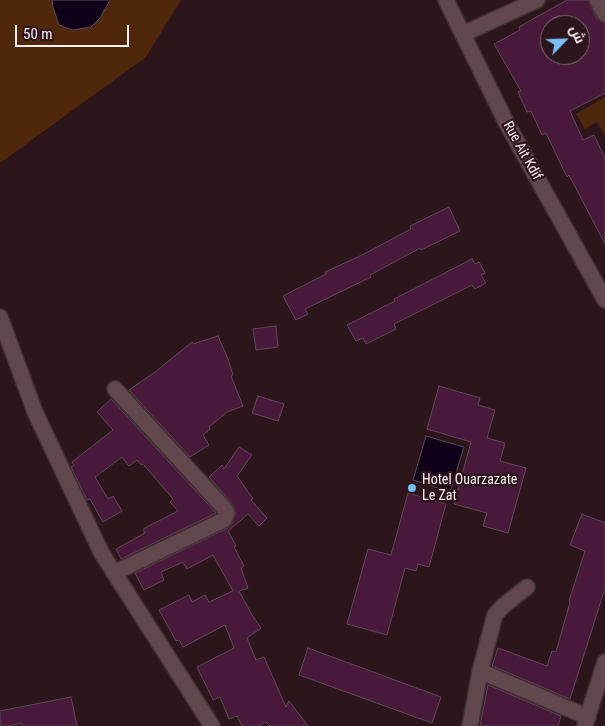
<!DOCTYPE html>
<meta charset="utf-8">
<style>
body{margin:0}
#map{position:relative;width:605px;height:726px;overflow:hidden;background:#2c151b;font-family:"Roboto Condensed",Cairo,sans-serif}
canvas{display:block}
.north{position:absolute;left:540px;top:15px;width:50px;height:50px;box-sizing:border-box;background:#2c151b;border:1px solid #806d71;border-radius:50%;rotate:66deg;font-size:14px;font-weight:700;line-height:20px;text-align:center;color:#fef0f3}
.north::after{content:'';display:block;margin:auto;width:18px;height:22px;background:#78bff7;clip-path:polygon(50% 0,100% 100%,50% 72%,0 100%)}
.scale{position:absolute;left:15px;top:25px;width:114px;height:22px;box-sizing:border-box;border:2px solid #fef0f3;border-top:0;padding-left:6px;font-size:15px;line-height:18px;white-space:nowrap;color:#fef0f3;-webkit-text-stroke:4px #2c151b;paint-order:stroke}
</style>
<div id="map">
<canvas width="605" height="726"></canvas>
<div class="north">ش</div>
<div class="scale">50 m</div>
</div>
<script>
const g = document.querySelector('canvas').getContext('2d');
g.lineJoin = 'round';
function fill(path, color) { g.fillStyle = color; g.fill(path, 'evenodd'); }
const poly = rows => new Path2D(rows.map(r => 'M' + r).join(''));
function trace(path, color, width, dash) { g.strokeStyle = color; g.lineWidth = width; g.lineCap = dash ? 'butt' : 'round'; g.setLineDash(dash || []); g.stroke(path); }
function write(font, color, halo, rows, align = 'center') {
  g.font = font + ' "Roboto Condensed",sans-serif'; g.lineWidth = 4.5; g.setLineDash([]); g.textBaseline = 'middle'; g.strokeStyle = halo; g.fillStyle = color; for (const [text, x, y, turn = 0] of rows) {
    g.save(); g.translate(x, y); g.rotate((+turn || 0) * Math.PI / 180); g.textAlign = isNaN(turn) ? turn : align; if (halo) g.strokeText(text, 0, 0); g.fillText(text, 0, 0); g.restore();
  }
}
fill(poly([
 [0,0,181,0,146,57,0,163],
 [605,97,605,135,597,122,585,129,576,114]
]), '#4f270b');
const water = poly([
 [52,0,110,0,100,18,91,27,72,30,59,25,53,7,52,0],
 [426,436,464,447,450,492,413,480,426,436]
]);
fill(water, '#100018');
trace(water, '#57485a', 1);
const building = poly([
 [567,0,588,0,597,19,605,23,605,93,570,111,583,140,594,135,605,158,605,244,569,175,567,177,546,133,542,135,531,111,527,112,518,92,521,91,494,44,520,30,519,27,567,0],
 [550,25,580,25,580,55,550,55,550,25],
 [449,207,460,231,421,250,420,248,370,275,371,277,305,309,308,314,296,320,283,296,326,274,325,272,362,255,411,229,410,226,449,207],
 [472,259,475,264,479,262,485,273,481,275,486,283,475,289,472,285,394,324,396,329,366,344,363,338,356,341,347,325,395,301,394,299,472,259],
 [276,326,278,347,256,350,253,329,276,326],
 [218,336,228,359,233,375,231,376,243,406,227,412,209,427,210,429,203,435,209,445,190,457,129,390,155,372,192,342,193,344,218,336],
 [439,386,480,398,478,405,495,410,487,438,505,443,500,461,526,468,508,533,483,526,487,513,454,504,471,442,427,429,439,386],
 [258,396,284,404,278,421,252,413,258,396],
 [111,399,216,513,121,559,116,549,145,533,143,529,178,511,170,502,173,499,143,464,141,465,137,460,129,466,122,457,95,477,108,499,113,496,122,511,103,522,90,499,87,500,71,467,74,465,72,462,113,430,97,412,111,399],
 [239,447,252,455,237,476,253,499,251,500,267,518,259,526,248,514,228,531,236,546,234,547,244,566,241,568,248,588,239,591,252,615,261,628,247,638,256,660,264,657,286,707,289,701,308,726,270,726,266,722,258,726,242,726,237,716,229,719,220,697,213,700,197,667,234,648,225,625,183,647,179,640,176,641,159,610,189,595,192,602,205,595,209,602,233,591,213,555,187,569,183,562,161,572,164,580,144,590,135,573,228,528,232,524,236,513,233,505,209,477,222,465,224,469,239,447],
 [408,493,446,504,429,567,418,564,416,571,405,568,387,635,347,624,368,549,391,555,408,493],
 [582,514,605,523,605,588,570,699,492,666,498,648,547,666,552,651,556,652,570,602,569,601,585,551,570,545,582,514],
 [308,648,441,697,432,723,299,675,308,648],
 [488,685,561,716,558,726,480,726,488,685],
 [71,697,77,726,22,726,21,723,10,726,0,726,0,711,71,697]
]);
fill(building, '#48193b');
trace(building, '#5f4958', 1);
const minor = poly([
 [446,0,506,122,605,300],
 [597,0,605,14],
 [463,34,537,0],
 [0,317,35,412,101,552,212,726],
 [114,573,224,520,227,513,225,509,115,389],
 [480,671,588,717],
 [585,725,605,662],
 [470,726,480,671,495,615,502,607,527,587]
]);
trace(minor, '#423235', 18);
trace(minor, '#62474d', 15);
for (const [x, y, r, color] of [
 [412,488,5,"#78bff7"]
]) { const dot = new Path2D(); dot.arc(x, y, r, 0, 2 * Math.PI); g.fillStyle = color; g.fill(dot); trace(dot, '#2c151b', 2); }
write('14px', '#fef0f3', '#2c151b', [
 ["Rue Ait Kdif",522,151,61]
]);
write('14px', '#fef0f3', '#2c151b', [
 ["Hotel Ouarzazate",422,480],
 ["Le Zat",422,496]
], 'left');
</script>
